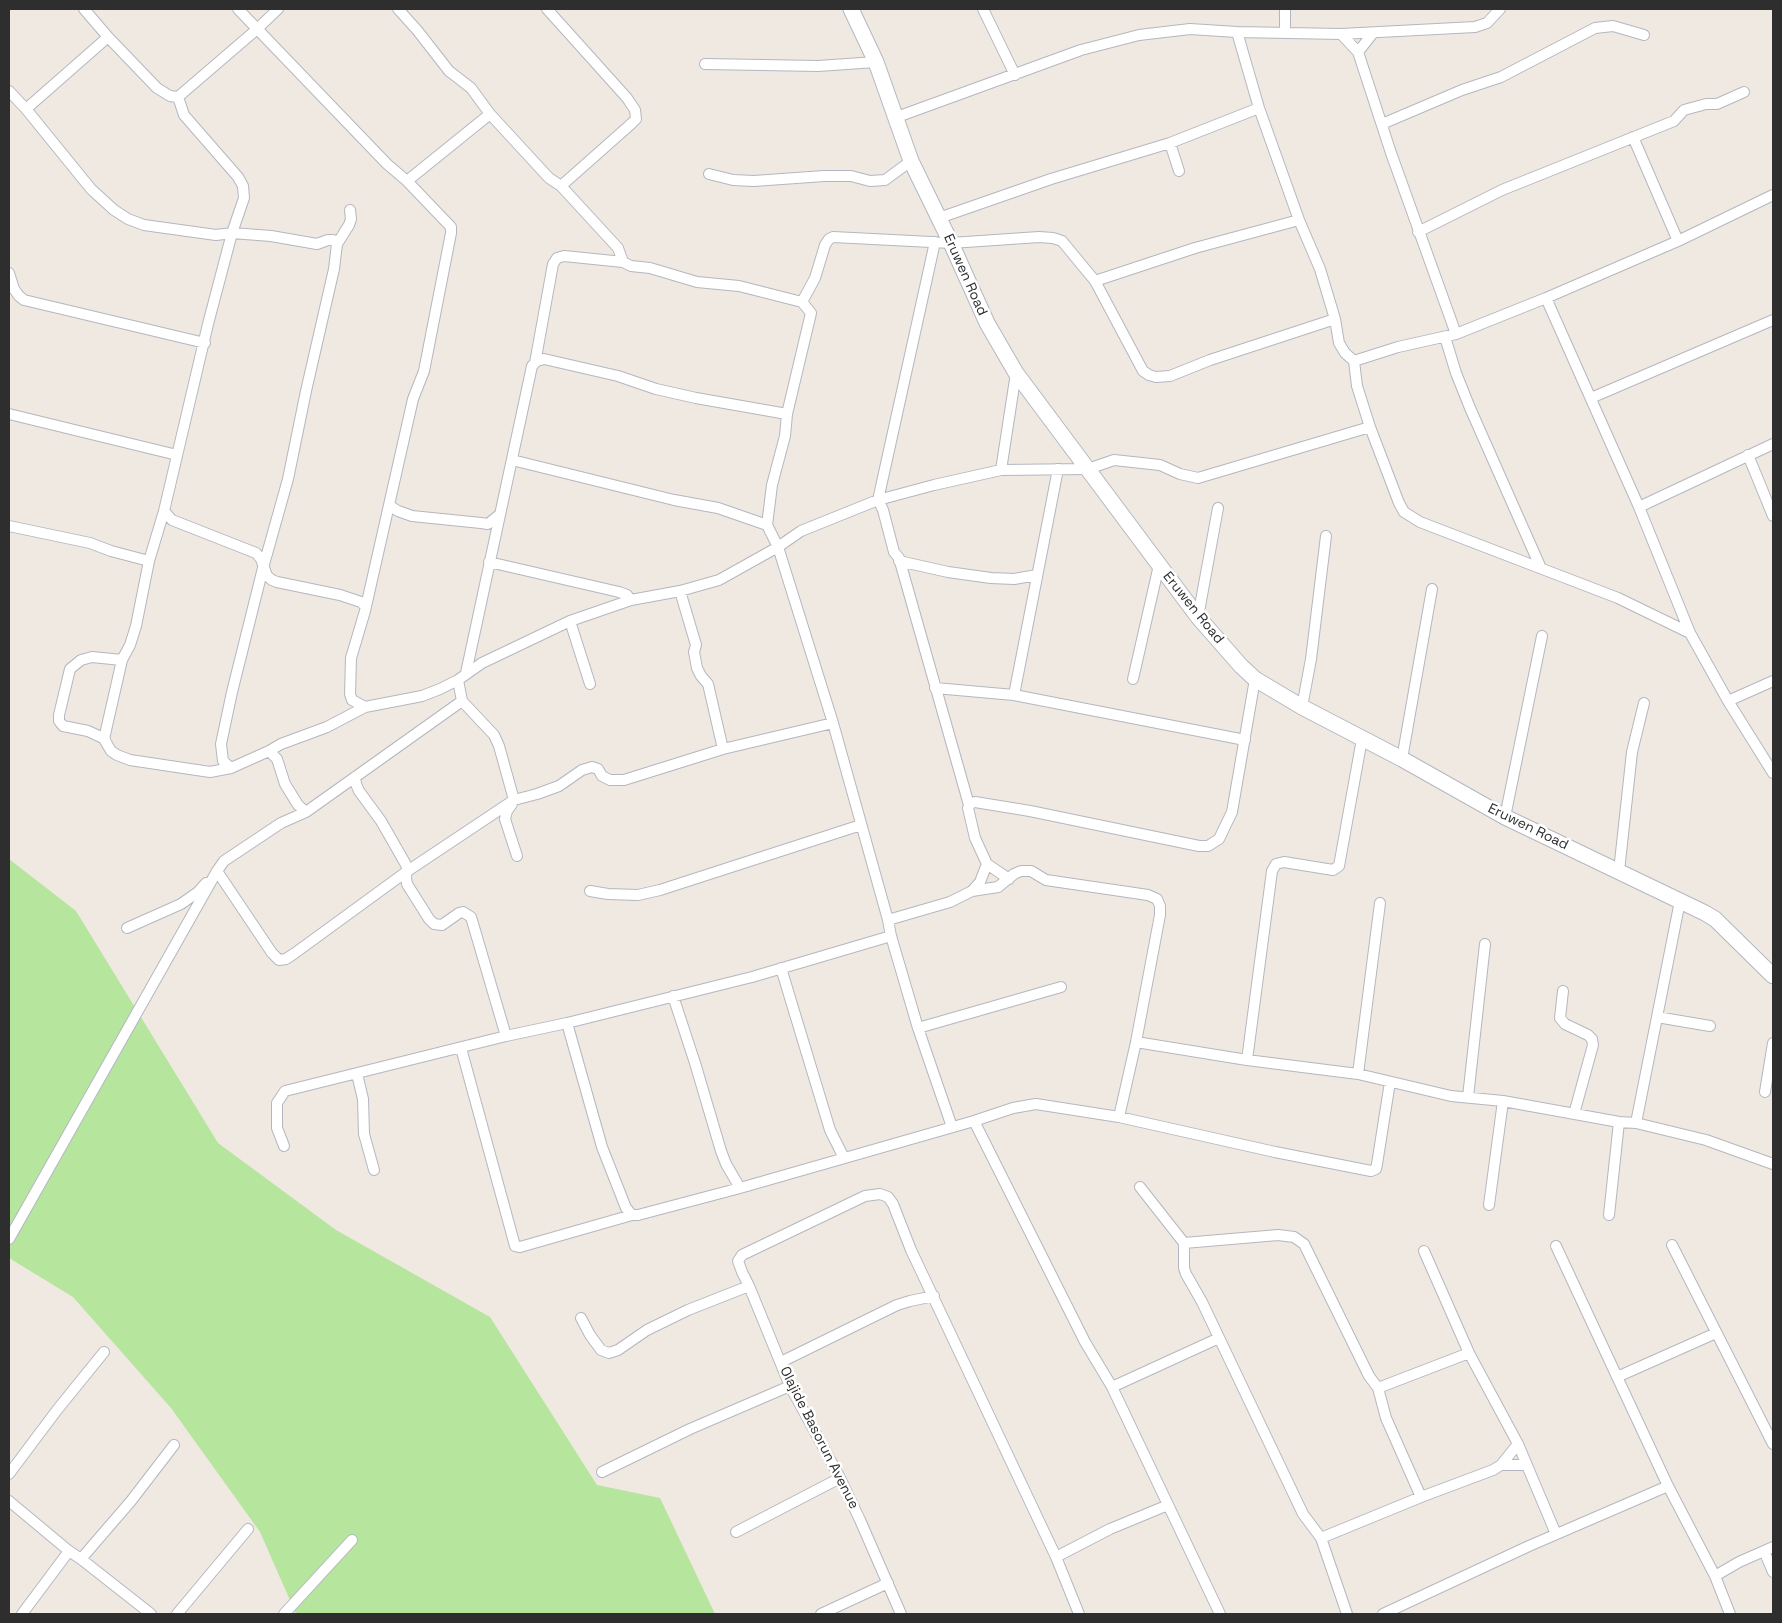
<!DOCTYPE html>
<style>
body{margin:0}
#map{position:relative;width:1782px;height:1623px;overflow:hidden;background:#efe9e1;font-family:"Space Grotesk",sans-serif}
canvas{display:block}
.frame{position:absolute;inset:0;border:10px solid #2e2e2e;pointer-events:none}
</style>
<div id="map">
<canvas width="1782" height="1623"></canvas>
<div class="frame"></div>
</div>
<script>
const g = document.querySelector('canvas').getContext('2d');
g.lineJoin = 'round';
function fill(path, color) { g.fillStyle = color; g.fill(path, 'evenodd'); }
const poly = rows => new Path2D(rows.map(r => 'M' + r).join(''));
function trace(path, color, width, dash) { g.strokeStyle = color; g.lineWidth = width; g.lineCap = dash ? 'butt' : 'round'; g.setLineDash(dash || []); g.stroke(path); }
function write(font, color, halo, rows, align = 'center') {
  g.font = font + ' "Space Grotesk",sans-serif'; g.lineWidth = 5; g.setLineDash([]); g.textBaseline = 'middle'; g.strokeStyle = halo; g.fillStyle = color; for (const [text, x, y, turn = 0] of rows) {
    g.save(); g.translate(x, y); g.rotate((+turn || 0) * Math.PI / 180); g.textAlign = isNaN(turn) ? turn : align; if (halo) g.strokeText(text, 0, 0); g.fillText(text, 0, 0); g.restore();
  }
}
fill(poly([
 [9,859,76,911,218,1143,336,1230,490,1317,597,1485,660,1498,715,1614,296,1614,260,1532,171,1408,73,1297,9,1258]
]), '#b6e59e');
const street = poly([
 [84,9,108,37,157,88,170,96,178,97,256,30,278,9],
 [238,9,387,164,407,181,451,227,451,233,424,371,413,399,365,611,351,658,350,694,352,700,365,707],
 [398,9,417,30,449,71,471,88,490,114,549,178,561,186,618,248,623,262,631,266,650,268,697,282,739,286,802,302,811,313,787,414,785,436,772,485,767,525,778,547,833,723,888,920,891,936,918,1028,952,1127],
 [547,9,627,98,635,110,636,119,631,124,561,186],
 [983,9,1015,75],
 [1237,32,1259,108,1299,220,1320,269,1335,319,1339,343,1345,353,1354,361,1357,386,1370,427,1399,503,1404,512,1420,522,1618,598,1690,633],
 [1285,32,1285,9],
 [1341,34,1358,52,1391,153,1456,334],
 [1358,52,1373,33],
 [705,64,818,66,876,62],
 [9,91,26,109,91,189,114,210,128,219,144,225,216,235,232,233,271,236,317,244,328,240,333,240,337,244],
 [178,97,184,115,238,177,243,186,244,198,232,233,208,324,164,511,149,561,136,626,130,645,122,660,104,739,111,751,117,755,130,760,210,772,231,768,269,751,281,744,327,727,365,707,422,696,440,689,458,680,482,663,570,621,631,600,680,591,719,580,778,547,801,531,878,500,934,485,1001,470,1088,469,1114,460,1160,465,1180,474,1198,478,1370,427],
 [26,109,108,37],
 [897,117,1081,50,1139,35,1190,29,1237,32,1341,34,1475,27,1487,23,1500,9],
 [1382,124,1462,90,1501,77,1595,28,1613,26,1644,35],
 [1633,137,1678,241],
 [1170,143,1179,171],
 [709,174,733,180,754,181,824,176,851,176,870,181,885,180,911,161],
 [407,181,490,114],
 [939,218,1051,179,1170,143,1259,108],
 [1418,232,1502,190,1674,121,1684,110,1706,104,1717,104,1744,92],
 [935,242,878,500,883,510,894,552,899,558,969,805],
 [9,273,14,289,19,296,24,300,205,343],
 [1095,281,1195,248,1299,220],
 [1546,298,1639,507,1690,633,1728,701,1773,773],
 [802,302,815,278,825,245,829,239,833,237,951,243,1039,237,1053,238,1062,241,1095,281,1143,371,1149,375,1156,377,1170,376,1210,360,1335,319],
 [1445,337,1456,373,1470,408,1540,566],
 [1354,361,1398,347,1456,334,1546,298,1678,241,1773,195],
 [535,363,553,264,557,258,564,256,623,262],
 [1591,398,1773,320],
 [9,414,177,455],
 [1748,455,1773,516],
 [512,460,674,500,718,508,767,525],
 [1001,470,1016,373],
 [390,506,398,511,412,516,481,523,488,524,499,515],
 [1639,507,1773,444],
 [164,511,172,520,256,553,261,559,267,576,272,580,277,582,340,595,361,602,365,606],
 [9,526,90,543,111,551,149,561],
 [899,561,948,572,991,578,1014,579,1037,575],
 [489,562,619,592,627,595,631,600],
 [680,591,696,645,694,652,697,668,701,676,708,684,723,749],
 [1198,617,1218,508],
 [570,621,590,684],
 [466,673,532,366,537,361,544,359,618,376,656,389,696,398,787,414],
 [1133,679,1159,565],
 [458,680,462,701,494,735,499,746,514,800],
 [935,688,1014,695,1245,740],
 [1014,695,1058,469],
 [1728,701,1773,681],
 [1302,707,1311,659,1326,536],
 [105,739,88,731,63,726,59,721,59,715,70,669,81,660,92,657,122,660],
 [269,751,277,759,285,784,298,805,306,812,281,823,224,861,217,871,272,953,279,960,286,959,295,953,406,872,514,800,537,794,559,786,582,770,592,767,598,769,602,776,610,780,624,780,723,749,833,723],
 [1402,759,1432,589],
 [231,768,223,761,221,744,232,692,263,568,288,479,306,391,334,269,337,244,349,225,351,219,350,210],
 [355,777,356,784,359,791,381,821,405,863,407,867,406,878,407,884,429,919,434,924,442,925,459,913,463,912,471,917,506,1036],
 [512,804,507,811,505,819,517,856],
 [306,812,462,701],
 [1505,817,1542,636],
 [1619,871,1632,752,1644,703],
 [1009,879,987,864,975,838,968,808,971,803,975,802,1030,811,1199,846,1208,846,1219,839,1232,812,1255,679],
 [590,891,608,894,638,895,660,890,861,825],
 [972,891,980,882,987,864],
 [888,920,950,902,972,891,998,887,1014,874,1021,871,1031,871,1046,880,1148,895,1157,899,1160,906,1160,915,1136,1042,1119,1117],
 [127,928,181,904,198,892,206,883],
 [781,968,830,1130,844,1158],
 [1563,991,1560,1018,1565,1024,1588,1035,1592,1039,1593,1045,1574,1114],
 [673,996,695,1063,721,1151,726,1164,740,1188],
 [1657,1017,1710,1026],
 [567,1023,602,1147,626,1208,632,1215,638,1215,740,1188,974,1121,1013,1108,1036,1104,1119,1117,1275,1152,1371,1171,1376,1169,1377,1164,1390,1082],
 [918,1028,1061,987],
 [1136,1042,1247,1060,1358,1074,1451,1096,1503,1101,1619,1122,1636,1123,1706,1140,1773,1164],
 [461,1048,515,1246,520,1247,632,1215],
 [1247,1060,1272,871,1276,864,1284,862,1333,870,1339,866,1362,739],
 [357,1074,363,1099,364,1134,374,1170],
 [1358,1074,1380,903],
 [1765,1092,1773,1043],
 [1468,1097,1485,944],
 [974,1121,1085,1342,1112,1387,1220,1614],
 [1636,1123,1680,901],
 [284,1146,277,1128,277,1103,285,1091,506,1036,567,1023,752,977,891,936],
 [1140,1187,1184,1243,1278,1235,1294,1237,1304,1244,1369,1376,1378,1388,1469,1353],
 [1489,1205,1503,1101],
 [1609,1215,1619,1122],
 [9,1239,217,871],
 [1184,1243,1184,1268,1186,1274,1202,1302,1303,1514,1321,1538,1347,1614],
 [1672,1245,1773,1444],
 [1556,1246,1668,1486,1715,1576,1730,1614],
 [1424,1251,1469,1353,1518,1444,1556,1534],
 [581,1318,590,1335,601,1350,609,1353,618,1350,647,1330,688,1310,749,1286],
 [781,1362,897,1305,910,1301,934,1296],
 [1617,1377,1716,1333],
 [1112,1387,1219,1338],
 [1378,1388,1386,1418,1421,1497],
 [1501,1465,1527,1465],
 [602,1472,690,1429,790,1386],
 [9,1474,57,1410,104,1352],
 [9,1501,69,1551,81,1559,151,1614],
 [736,1532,840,1478],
 [1321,1538,1421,1497,1493,1470,1501,1465,1518,1444],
 [1764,1551,1773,1572],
 [1056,1557,1110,1529,1168,1505],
 [81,1559,131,1501,174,1445],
 [1715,1576,1739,1562,1773,1547],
 [22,1614,69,1551],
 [177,1614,248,1529],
 [284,1614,352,1540],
 [821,1614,888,1583],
 [901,1614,860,1520,840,1478,790,1386,749,1286,742,1272,738,1261,742,1255,865,1196,880,1194,888,1197,893,1204,911,1250,1056,1557,1079,1614],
 [1383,1614,1529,1546,1668,1486]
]);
const secondary = poly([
 [851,9,876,62,911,161,951,243,987,323,1016,373,1198,617,1241,666,1255,679,1302,707,1402,759,1505,817,1705,913,1715,919,1773,976]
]);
trace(street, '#b4b7c1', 12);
trace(secondary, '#b4b7c1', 17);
trace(street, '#fff', 10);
trace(secondary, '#fff', 15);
write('14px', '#2e2e2e', '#fff', [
 ["Eruwen Road",965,275,66],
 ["Eruwen Road",1193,608,51],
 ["Eruwen Road",1528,827,26],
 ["Olajide Basorun Avenue",819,1438,63]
]);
</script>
